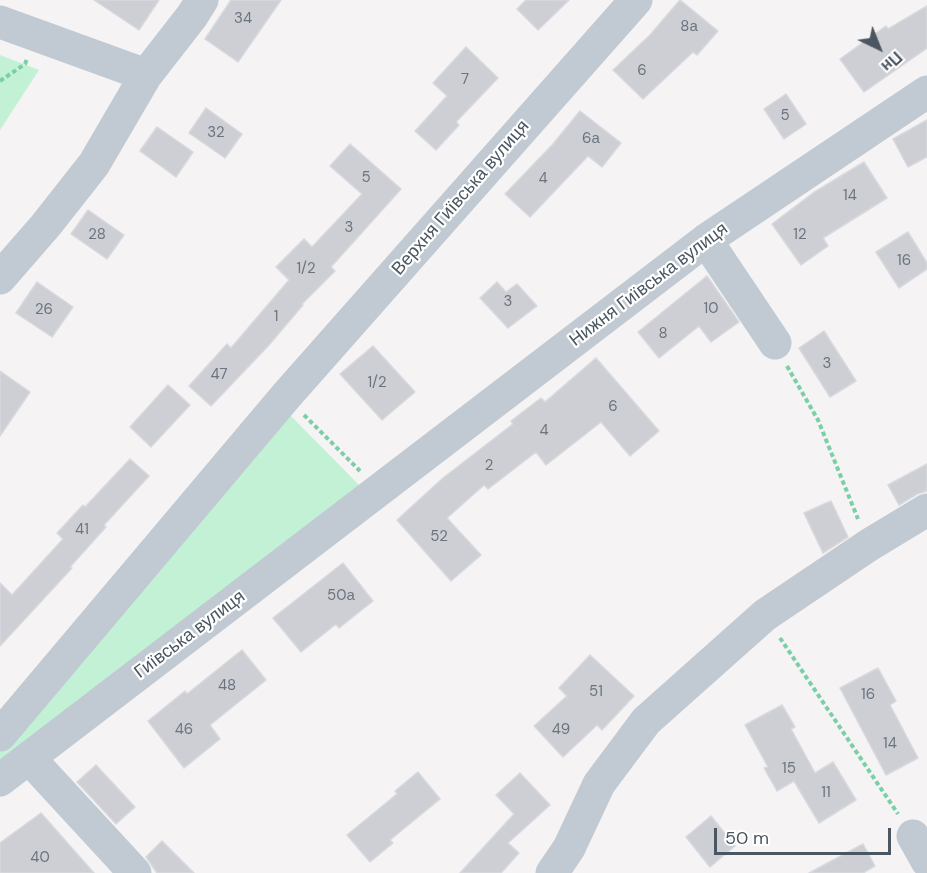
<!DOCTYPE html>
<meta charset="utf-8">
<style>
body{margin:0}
#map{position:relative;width:927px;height:873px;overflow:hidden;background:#f5f3f3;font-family:"DM Sans",sans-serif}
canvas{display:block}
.north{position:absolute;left:849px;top:18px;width:60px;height:60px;-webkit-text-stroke:4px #fff;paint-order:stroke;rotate:137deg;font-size:16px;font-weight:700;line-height:24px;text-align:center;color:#4a5661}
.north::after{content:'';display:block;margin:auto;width:21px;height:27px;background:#4a5661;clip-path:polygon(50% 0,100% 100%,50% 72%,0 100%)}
.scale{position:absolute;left:714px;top:828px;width:177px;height:27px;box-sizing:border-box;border:3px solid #4a5661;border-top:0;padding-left:8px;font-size:18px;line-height:21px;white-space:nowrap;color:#4a5661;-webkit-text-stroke:4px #fff;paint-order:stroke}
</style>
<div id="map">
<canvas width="927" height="873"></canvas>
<div class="north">Пн</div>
<div class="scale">50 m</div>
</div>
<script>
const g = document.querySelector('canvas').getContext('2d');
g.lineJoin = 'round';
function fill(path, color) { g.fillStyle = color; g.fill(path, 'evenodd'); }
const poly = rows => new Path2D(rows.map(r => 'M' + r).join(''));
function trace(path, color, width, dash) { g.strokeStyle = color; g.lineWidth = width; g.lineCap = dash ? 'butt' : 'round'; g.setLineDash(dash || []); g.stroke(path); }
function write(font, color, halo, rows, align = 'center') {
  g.font = font + ' "DM Sans",sans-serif'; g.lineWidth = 4.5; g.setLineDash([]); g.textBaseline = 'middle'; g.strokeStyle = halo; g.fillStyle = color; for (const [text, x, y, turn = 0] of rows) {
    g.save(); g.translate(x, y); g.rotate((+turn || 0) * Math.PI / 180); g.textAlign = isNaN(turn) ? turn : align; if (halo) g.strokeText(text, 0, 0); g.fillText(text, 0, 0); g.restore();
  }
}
fill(poly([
 [0,55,39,70,0,130],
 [287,412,361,487,0,762,0,749]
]), '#c3f1d5');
const building = poly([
 [94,0,159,0,139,30,94,0],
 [231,0,281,0,238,62,205,39,231,0],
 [526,0,569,0,538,30,517,9,526,0],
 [680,0,718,31,697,55,693,52,643,99,613,70,650,35,680,0],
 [927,6,927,48,864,92,840,59,886,26,888,29,927,6],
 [466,47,498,78,456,122,459,125,436,150,415,131,447,96,433,83,466,47],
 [786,94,806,124,784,139,764,109,786,94],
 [206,108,242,134,225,158,189,133,206,108],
 [580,111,621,143,602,167,588,156,530,217,505,194,553,144,580,111],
 [927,120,927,157,908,167,893,139,927,120],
 [157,127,193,152,176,177,140,151,157,127],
 [350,144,401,189,331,267,335,271,302,304,303,305,269,345,211,406,189,386,227,344,231,348,289,280,276,267,304,239,312,247,362,194,330,166,350,144],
 [864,162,887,198,823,238,828,246,801,265,772,224,813,193,864,162],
 [88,210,124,235,107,259,71,234,88,210],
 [908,232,927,263,927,269,899,288,876,252,908,232],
 [707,276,739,322,711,342,699,326,659,358,638,332,707,276],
 [37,282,73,307,52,337,16,313,37,282],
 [497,282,506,292,517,284,537,306,508,328,480,298,497,282],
 [824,331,856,381,830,397,799,348,824,331],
 [373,346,415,392,382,420,340,374,373,346],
 [596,358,659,431,630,456,601,422,546,465,536,452,488,489,484,485,447,518,481,555,451,581,397,520,443,478,513,424,511,421,541,398,545,402,596,358],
 [0,371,30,392,0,436,0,371],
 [168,385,190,405,151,447,130,427,168,385],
 [130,459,149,476,104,525,106,527,70,567,72,568,0,646,0,583,12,595,63,539,57,533,83,505,85,507,130,459],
 [927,464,927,491,917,494,899,505,888,485,927,464],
 [831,501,848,537,823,553,804,513,831,501],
 [343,563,373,601,339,628,336,624,301,652,273,618,343,563],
 [242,650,266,680,210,725,220,739,184,768,148,721,185,691,187,694,242,650],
 [590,655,634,696,602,730,597,725,563,757,534,726,567,696,559,688,590,655],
 [878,668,896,701,890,705,918,758,886,775,840,688,878,668],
 [782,705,795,727,791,729,815,773,833,762,856,800,819,823,794,781,777,791,764,768,768,767,745,725,782,705],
 [96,765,135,807,116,824,77,782,96,765],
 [418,772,440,799,390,840,393,843,370,862,347,835,397,794,395,791,418,772],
 [520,773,550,805,508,843,519,853,501,873,460,873,514,814,496,795,520,773],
 [41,813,94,873,0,873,0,843,41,813],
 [711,816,735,846,710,867,686,837,711,816],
 [162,841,194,873,157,873,146,857,162,841],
 [863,844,875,866,863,873,809,873,863,844]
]);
fill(building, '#cdcfd5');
trace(building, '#d7d9de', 1.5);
trace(poly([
 [0,81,25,64,27,59],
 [787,366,818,420,858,519],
 [304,415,360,471],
 [780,638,898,814]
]), '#7ad0a6', 4, [4.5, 3]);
trace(poly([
 [0,22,146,75],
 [706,240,775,343],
 [0,278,46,225,94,164,146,75,192,16,202,0],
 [0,735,286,396,636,0],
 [29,758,135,873],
 [0,780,706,240,927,92],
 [913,836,927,861],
 [552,873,569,848,599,784,646,721,765,615,869,545,927,510]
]), '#c1cad2', 33);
write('15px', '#6b747e', null, [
 ["34",243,19],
 ["8а",689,27],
 ["6",642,71],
 ["7",465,80],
 ["5",785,116],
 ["32",216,133],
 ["6а",591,139],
 ["5",366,178],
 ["4",543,179],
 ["14",850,196],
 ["3",349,228],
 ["28",97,235],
 ["12",800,235],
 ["16",904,261],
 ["1/2",306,269],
 ["3",508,302],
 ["10",711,309],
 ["26",44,310],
 ["1",276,317],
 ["8",663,334],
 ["3",827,364],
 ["47",219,375],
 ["1/2",377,383],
 ["6",613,407],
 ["4",544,431],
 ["2",489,466],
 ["41",82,530],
 ["52",439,537],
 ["50а",341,596],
 ["48",227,686],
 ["51",596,692],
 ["16",868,695],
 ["46",184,730],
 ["49",561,730],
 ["14",890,744],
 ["15",789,769],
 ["11",826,793],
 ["40",40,858]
]);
write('18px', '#4a5661', '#fff', [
 ["Верхня Гиївська вулиця",461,198,-49],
 ["Нижня Гиївська вулиця",649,285,-37],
 ["Гиївська вулиця",190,635,-37]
]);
</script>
